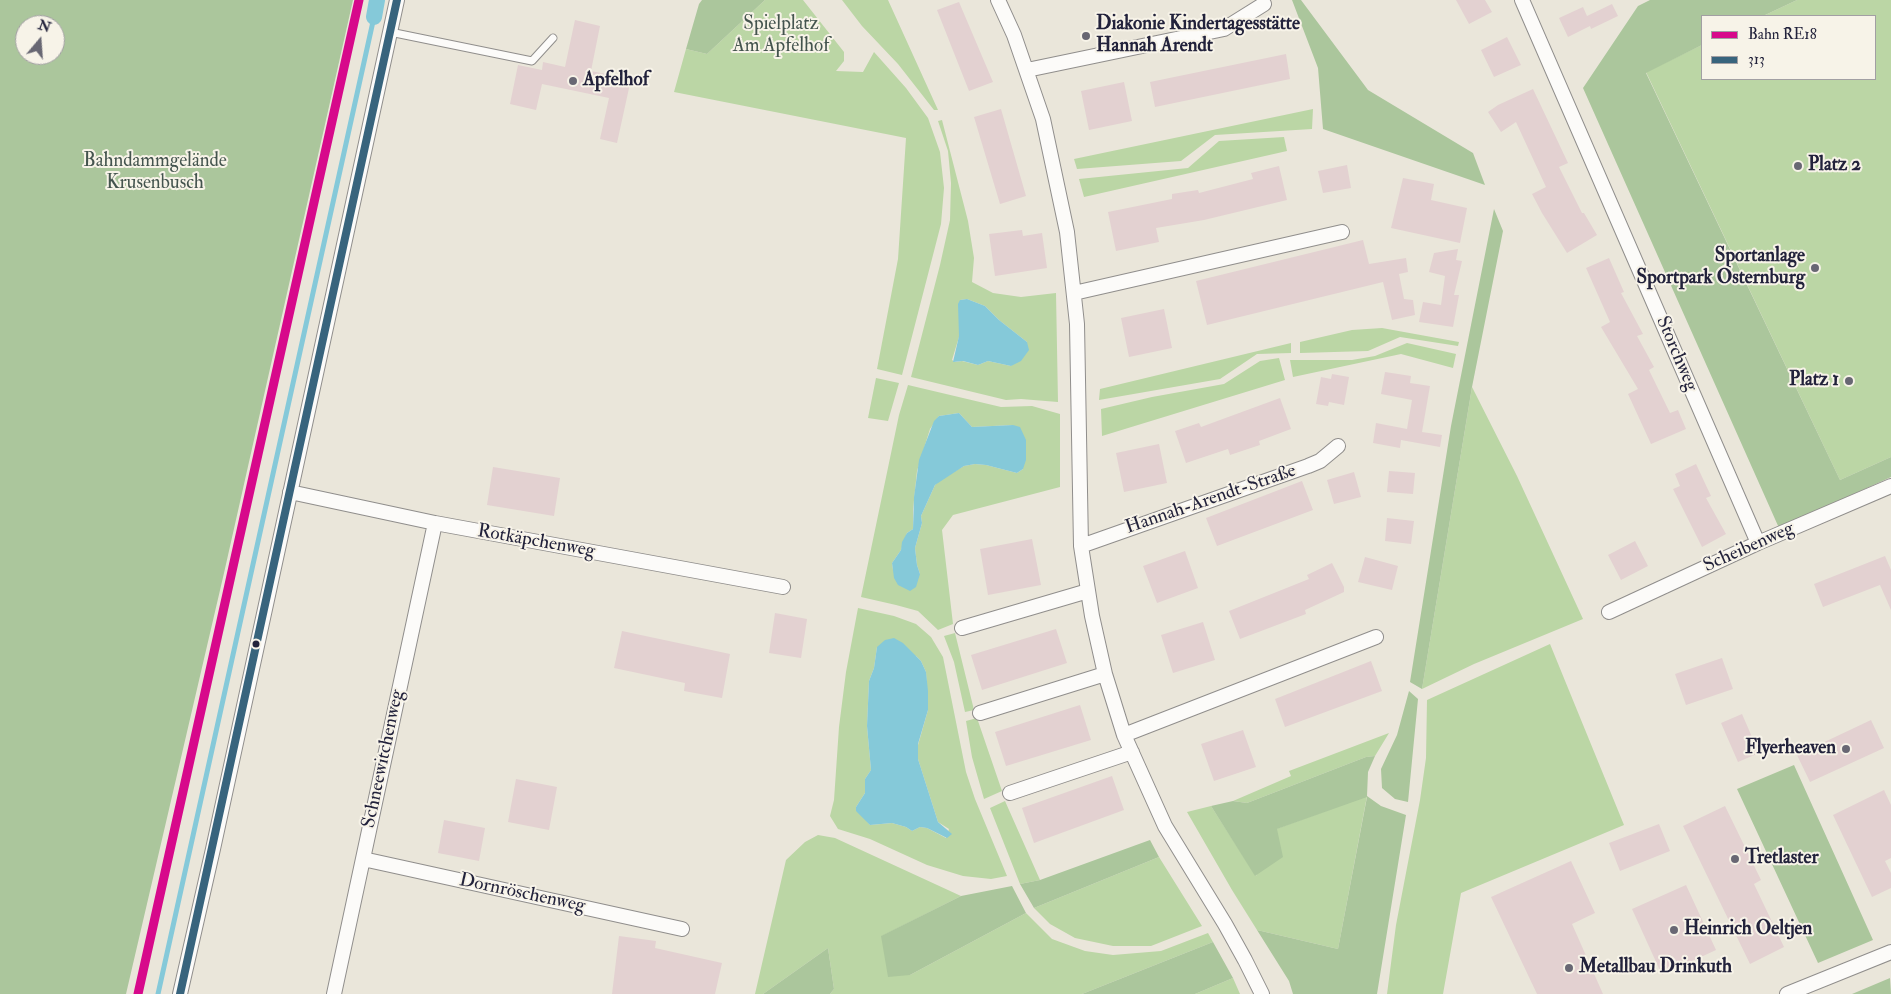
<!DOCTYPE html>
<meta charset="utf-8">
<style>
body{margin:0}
#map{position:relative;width:1891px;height:994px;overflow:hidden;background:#eae6da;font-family:"IM FELL Double Pica",serif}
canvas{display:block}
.legend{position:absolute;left:1701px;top:15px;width:175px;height:65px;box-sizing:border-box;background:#f7f3e8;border:1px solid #a29fa3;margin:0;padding:6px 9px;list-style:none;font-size:15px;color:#22223b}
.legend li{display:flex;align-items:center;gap:10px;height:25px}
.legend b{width:25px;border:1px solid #a29fa3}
.north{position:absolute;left:15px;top:15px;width:50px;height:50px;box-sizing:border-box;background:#f7f3e8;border:1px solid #a29fa3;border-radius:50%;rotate:18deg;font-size:14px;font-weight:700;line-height:20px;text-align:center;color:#22223b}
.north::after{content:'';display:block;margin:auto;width:18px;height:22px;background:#686773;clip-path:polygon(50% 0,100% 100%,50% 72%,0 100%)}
</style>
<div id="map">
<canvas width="1891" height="994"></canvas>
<ul class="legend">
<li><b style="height:6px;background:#d7098b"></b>Bahn RE18</li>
<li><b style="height:6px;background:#38647d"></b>313</li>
</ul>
<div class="north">N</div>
</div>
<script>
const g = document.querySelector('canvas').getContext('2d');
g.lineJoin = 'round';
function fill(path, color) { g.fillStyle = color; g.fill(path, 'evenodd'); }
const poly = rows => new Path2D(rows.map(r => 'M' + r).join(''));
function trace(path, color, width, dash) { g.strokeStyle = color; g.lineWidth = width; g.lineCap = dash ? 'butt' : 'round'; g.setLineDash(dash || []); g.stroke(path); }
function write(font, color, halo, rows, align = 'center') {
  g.font = font + ' "IM FELL Double Pica",serif'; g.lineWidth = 4; g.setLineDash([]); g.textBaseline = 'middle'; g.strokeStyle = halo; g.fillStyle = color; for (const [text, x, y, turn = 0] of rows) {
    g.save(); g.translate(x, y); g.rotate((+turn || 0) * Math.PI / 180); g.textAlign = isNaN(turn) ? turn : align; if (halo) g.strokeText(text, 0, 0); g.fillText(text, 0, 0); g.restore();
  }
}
fill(poly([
 [765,0,803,0,844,52,844,61,836,71,863,72,874,52,906,88,928,118,940,152,944,188,941,224,902,375,877,369,898,259,906,138,674,92,686,49,707,54],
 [842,0,888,0,938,110,934,110,898,64,862,26],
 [1797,0,1891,0,1891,457,1840,480,1646,72,1702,45,1702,79,1875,79,1875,16,1763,16],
 [1313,109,1312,129,1215,135,1181,161,1077,169,1074,159],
 [942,120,968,221,974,258,972,282,993,293,1021,297,1056,293,1058,402,1021,399,1006,400,911,377,940,265,950,220,951,183,948,151,938,121],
 [967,299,985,306,999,320,1027,342,1011,366,988,361,978,365,962,361,955,362,952,360,959,337,960,300],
 [1284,137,1287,151,1084,197,1079,179,1188,168,1219,141],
 [1382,328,1459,342,1458,346,1400,337,1368,351,1300,353,1300,342,1352,330],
 [1291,343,1291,353,1257,354,1220,379,1099,400,1100,389],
 [1407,343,1456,354,1453,368,1401,354,1293,377,1290,360,1352,360,1375,356],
 [1279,358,1285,380,1102,436,1101,409,1152,397,1224,384,1260,361],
 [876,378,899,383,888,421,868,418],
 [908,385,1001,407,1032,406,1060,414,1060,487,953,515,942,530,953,624,938,630,918,611,896,605,861,597,899,415],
 [959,413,972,427,1013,425,1023,469,1017,473,986,465,975,464,964,466,941,479,935,485,921,516,922,523,915,548,917,565,920,574,893,570,892,563,901,550,907,533,913,529,913,510,917,471,930,429,939,416],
 [1472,387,1517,476,1583,619,1474,664,1422,689],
 [858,608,894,616,916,624,931,637,943,657,966,772,975,799,1007,876,991,879,963,876,927,865,870,839,838,829,830,816,834,800,839,727,846,672],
 [877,647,916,656,921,661,926,672,928,710,918,745,918,759,938,822,949,829,946,838,927,828,920,827,912,831,906,827,892,823,870,825,856,807,865,793,865,779,871,770,867,726,869,681,874,668],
 [955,633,974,710,965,712,954,662,944,636],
 [1550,644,1624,825,1461,893,1443,994,1387,994,1396,925,1420,800,1426,758,1427,700],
 [977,718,1002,791,984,799,972,757,966,721],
 [1389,733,1375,756,1366,757,1247,803,1233,801,1291,776,1289,771],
 [1367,796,1338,949,1257,930,1232,890,1187,812,1211,806,1256,876,1276,829],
 [1005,801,1040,880,1020,884,990,808],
 [818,835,835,838,961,896,882,936,910,975,1026,913,1052,939,1085,951,1113,955,1161,951,1208,933,1213,942,1082,994,830,994,834,989,828,948,763,994,755,994,786,860,805,842],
 [1159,857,1202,926,1151,946,1113,946,1075,938,1050,924,1034,908],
 [1233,978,1240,994,1195,994]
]), '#bbd6a5');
fill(poly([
 [0,0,353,0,224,573,126,994,0,994],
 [25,25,55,25,55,55,25,55],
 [702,0,765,0,707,54,686,49,699,4],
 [1292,0,1301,0,1368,90,1473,153,1485,185,1323,129,1318,68],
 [1650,0,1797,0,1763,16,1702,16,1702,45,1646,73,1840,480,1891,457,1891,477,1779,528,1583,88,1638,6],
 [1494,209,1503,231,1472,387,1422,689,1410,682,1451,426],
 [1409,691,1418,699,1408,802,1395,799,1382,788,1381,769,1397,735],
 [1375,756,1368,772,1367,796,1381,806,1406,815,1377,994,1293,994,1289,981,1257,930,1338,949,1367,797,1277,829,1283,857,1255,876,1211,806,1233,801,1247,803,1366,757],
 [1794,765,1873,940,1818,963,1737,789],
 [1150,840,1159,857,1034,908,1020,884,1040,880],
 [1012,886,1026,913,910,975,888,977,881,936,961,896],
 [1213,942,1233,978,1195,994,1082,994],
 [828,948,834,989,830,994,763,994],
 [1890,978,1891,994,1852,994]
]), '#abc69c');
fill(poly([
 [967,299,985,306,999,320,1027,342,1029,350,1021,361,1011,366,988,361,978,365,963,361,953,362,959,336,958,304,960,300],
 [959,413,972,427,1013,425,1020,427,1026,440,1026,460,1023,469,1017,473,986,465,975,464,964,466,935,485,921,516,922,523,915,548,917,565,920,574,916,587,910,591,898,585,894,578,892,563,901,550,902,542,907,533,913,529,914,497,919,460,934,421,939,416],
 [894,638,903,643,921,661,926,672,928,691,928,710,918,744,918,759,938,822,952,834,947,838,927,828,920,827,912,831,906,827,892,823,870,825,856,811,856,807,865,793,865,779,871,770,867,726,869,681,874,668,877,647,885,640]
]), '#85c9d9');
trace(poly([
 [158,994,374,17]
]), '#85c9d9', 5);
trace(poly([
 [374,17,377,0]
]), '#85c9d9', 16);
fill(poly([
 [1456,0,1485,0,1492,12,1469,24],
 [959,2,993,82,969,91,937,10],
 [1612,4,1618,16,1591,29,1590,26,1568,37,1559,18,1583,7,1587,16],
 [575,20,600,26,591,71,631,79,617,143,600,139,609,98,542,84,536,110,510,104,518,65,542,70,543,62,565,67],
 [1507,37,1521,65,1494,77,1481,50],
 [1286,54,1290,79,1155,107,1150,82],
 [1124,82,1132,121,1089,130,1081,91],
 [1533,89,1568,163,1559,167,1582,213,1584,213,1597,235,1567,253,1542,213,1532,194,1546,187,1516,122,1501,132,1488,112,1498,105],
 [1001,109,1026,196,1000,204,974,117],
 [1347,165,1351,188,1323,193,1318,171],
 [1279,166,1287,200,1204,220,1156,228,1159,242,1116,251,1108,212,1172,199,1172,194,1198,190,1199,193,1253,179,1251,173],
 [1403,178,1434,184,1431,200,1467,208,1460,243,1391,228],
 [1022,230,1023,236,1042,233,1047,268,995,276,989,234],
 [1363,240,1369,264,1406,258,1408,272,1399,274,1404,299,1413,300,1415,315,1392,320,1383,282,1207,325,1196,281],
 [1458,249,1456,260,1462,261,1454,295,1459,295,1453,327,1419,322,1423,302,1441,305,1445,276,1429,272,1434,253],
 [1609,258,1624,292,1621,293,1643,334,1637,336,1654,367,1649,370,1670,413,1678,410,1686,429,1651,444,1628,394,1638,389,1601,327,1610,322,1586,268],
 [1164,309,1172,348,1129,357,1121,318],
 [1385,372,1411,376,1410,383,1430,386,1422,432,1442,435,1440,447,1401,440,1400,448,1373,443,1376,423,1407,429,1412,400,1381,394],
 [1332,374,1349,377,1344,405,1329,402,1328,406,1316,404,1321,377,1331,379],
 [1280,398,1291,429,1259,441,1260,445,1230,455,1228,449,1186,463,1175,431,1199,423,1201,427],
 [1159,444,1167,483,1124,492,1116,453],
 [1696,464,1711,496,1706,498,1726,534,1702,547,1673,489,1680,486,1675,474],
 [493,467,560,478,554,516,487,505],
 [1389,471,1415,473,1413,494,1387,492],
 [1354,472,1361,497,1334,504,1327,480],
 [1302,481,1313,510,1217,546,1206,518],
 [1387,518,1414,521,1411,544,1385,541],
 [1032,539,1041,585,988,595,980,549],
 [1635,541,1648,566,1621,580,1608,555],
 [1185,551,1198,588,1157,603,1143,566],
 [1885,556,1891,570,1891,610,1880,585,1823,607,1814,584],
 [1365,557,1398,566,1392,590,1358,582],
 [1332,563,1344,587,1344,592,1305,610,1306,614,1240,639,1229,611,1309,579,1307,575],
 [775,613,807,619,801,658,769,653],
 [1203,622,1215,660,1173,673,1161,635],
 [1056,629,1067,663,982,690,971,655],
 [622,631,730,654,722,698,684,691,685,683,614,668],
 [1722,658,1733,689,1686,705,1675,674],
 [1371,661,1382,691,1285,727,1275,699],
 [1080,705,1091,740,1006,766,995,732],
 [1742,714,1759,753,1738,762,1721,723],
 [1871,720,1884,748,1810,782,1797,755],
 [1243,730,1256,767,1214,781,1201,744],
 [1112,776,1124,810,1034,843,1022,808],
 [516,779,557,787,549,830,508,822],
 [1884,790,1891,805,1891,858,1885,861,1891,873,1891,888,1872,897,1833,815],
 [1725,806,1761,880,1754,884,1784,947,1750,964,1683,826],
 [444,820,485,828,479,861,438,853],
 [1659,824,1670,851,1620,871,1609,843],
 [1571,861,1595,913,1572,924,1603,994,1537,994,1491,897],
 [1686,885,1716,950,1662,975,1632,909],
 [619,936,656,941,655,948,722,963,715,994,612,994]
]), '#e3d1d1');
const lane = poly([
 [390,32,532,61,553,38]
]);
const street = poly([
 [998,0,1014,35,1043,119,1067,232,1077,324,1081,546,1092,616,1105,674,1124,735,1165,826,1225,924,1245,960,1262,994],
 [1522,0,1758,543],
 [1027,70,1224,29,1264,4],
 [1074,293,1342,232],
 [290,492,435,523,783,587],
 [1081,546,1308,466,1320,461,1338,446],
 [1609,612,1758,543,1891,486],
 [962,628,1088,591],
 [980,713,1105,674],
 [1124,735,1376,637],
 [1010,793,1132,752],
 [363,859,682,929],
 [180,994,213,849,397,0],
 [334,994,435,523],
 [1787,994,1891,952]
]);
trace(lane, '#908e8c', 9);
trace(street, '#908e8c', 16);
trace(lane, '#fcfbf9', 7);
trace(street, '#fcfbf9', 14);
trace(poly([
 [180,994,397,0]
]), '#38647d', 8);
trace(poly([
 [138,994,359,0]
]), '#d7098b', 9);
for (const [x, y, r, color] of [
 [1086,36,5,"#686773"],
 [573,81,5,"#686773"],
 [1798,166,5,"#686773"],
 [1815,268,5,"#686773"],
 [1849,381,5,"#686773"],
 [256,644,4.5,"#22223b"],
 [1846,749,5,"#686773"],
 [1735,859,5,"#686773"],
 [1674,930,5,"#686773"],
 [1569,968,5,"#686773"]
]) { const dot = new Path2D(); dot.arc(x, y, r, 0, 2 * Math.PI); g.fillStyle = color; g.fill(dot); trace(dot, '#f7f3e8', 2); }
write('19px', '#44544e', '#f7f3e8', [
 ["Spielplatz",781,25],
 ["Am Apfelhof",781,47],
 ["Bahndammgelände",155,162],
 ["Krusenbusch",155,184]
]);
write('bold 19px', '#22223b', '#f7f3e8', [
 ["Diakonie Kindertagesstätte",1096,25],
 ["Hannah Arendt",1096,47],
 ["Apfelhof",583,81],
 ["Platz 2",1808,166],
 ["Sportanlage",1805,257,"right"],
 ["Sportpark Osternburg",1805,279,"right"],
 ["Platz 1",1839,381,"right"],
 ["Flyerheaven",1836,749,"right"],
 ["Tretlaster",1745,859],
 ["Heinrich Oeltjen",1684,930],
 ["Metallbau Drinkuth",1579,968]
], 'left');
write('19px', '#22223b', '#f7f3e8', [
 ["Storchweg",1676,354,67],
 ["Hannah-Arendt-Straße",1211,500,-19],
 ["Rotkäpchenweg",536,542,10],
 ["Scheibenweg",1749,548,-24],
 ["Schneewitchenweg",384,759,-78],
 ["Dornröschenweg",522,894,12]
]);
</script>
